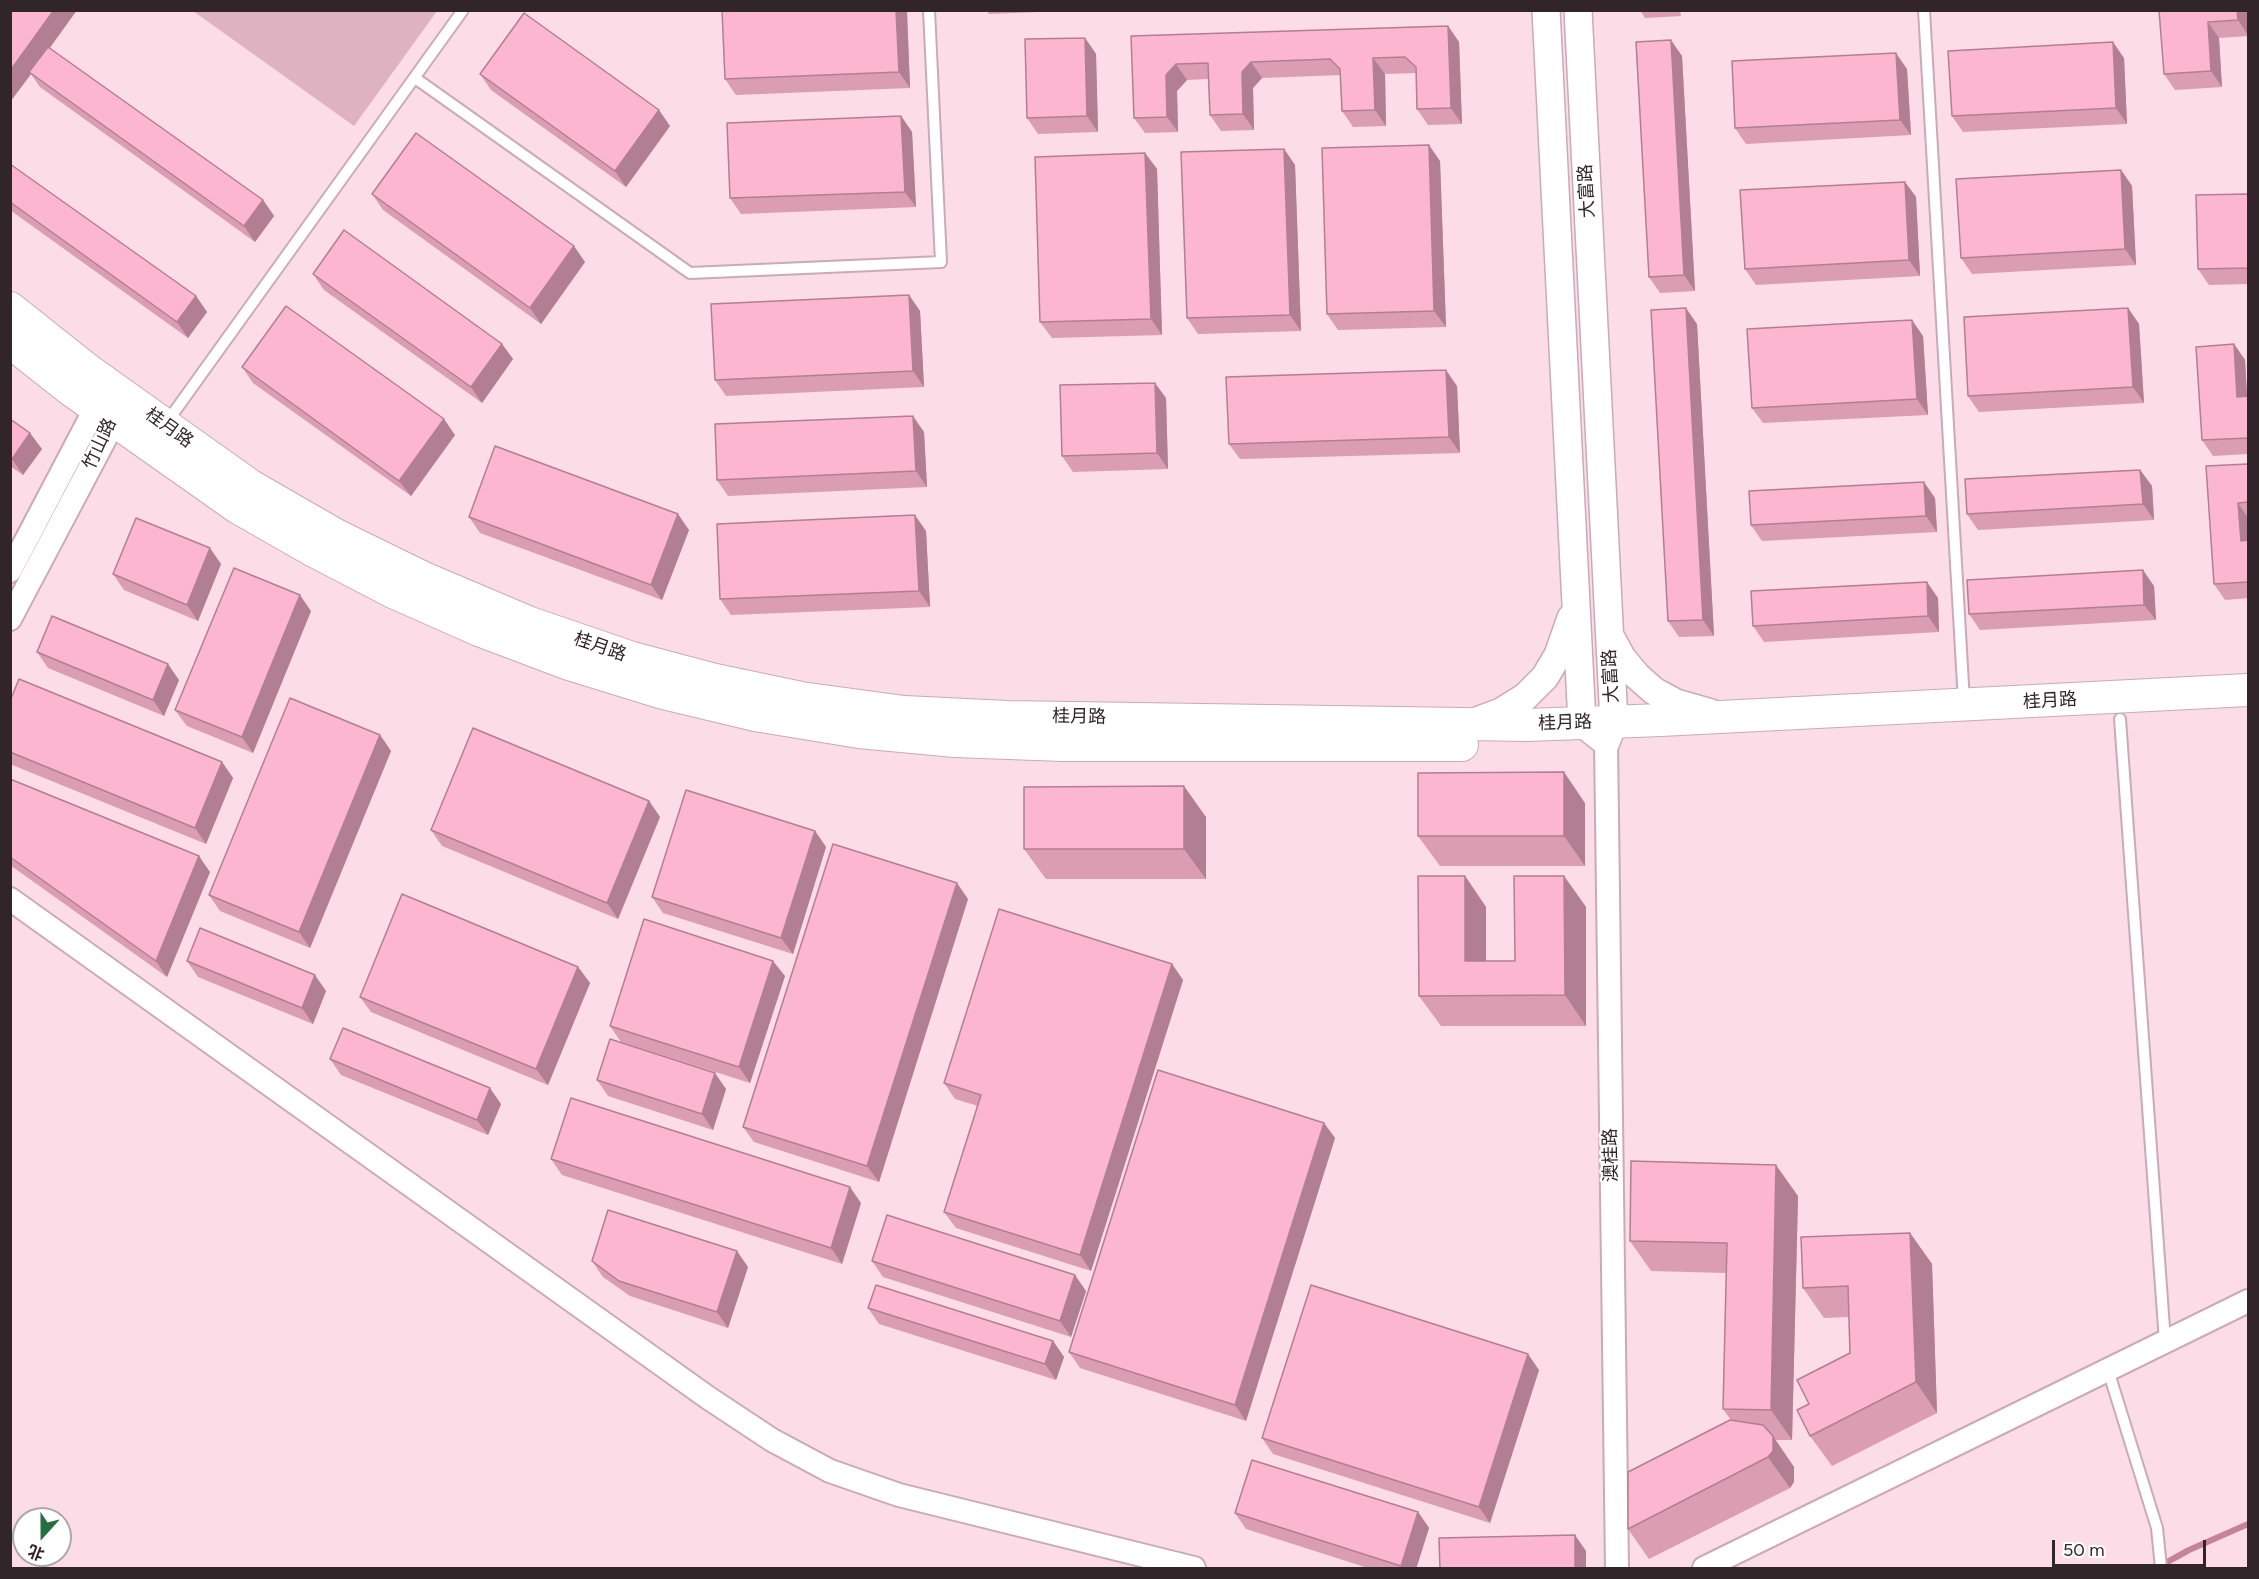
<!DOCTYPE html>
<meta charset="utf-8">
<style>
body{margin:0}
#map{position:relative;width:2259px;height:1579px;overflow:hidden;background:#fcdce6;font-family:Figtree,"Noto Sans SC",sans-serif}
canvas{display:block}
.frame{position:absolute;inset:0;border:12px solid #312529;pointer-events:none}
.north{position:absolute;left:12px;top:1507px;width:60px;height:60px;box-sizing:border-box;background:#fff;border:2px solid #ada8a9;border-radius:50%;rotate:201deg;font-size:16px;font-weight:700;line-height:24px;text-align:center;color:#312529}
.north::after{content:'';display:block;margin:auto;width:21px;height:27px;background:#24703f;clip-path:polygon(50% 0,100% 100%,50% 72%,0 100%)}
.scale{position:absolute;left:2052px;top:1540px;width:154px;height:27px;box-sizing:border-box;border:3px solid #312529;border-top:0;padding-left:8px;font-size:18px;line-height:21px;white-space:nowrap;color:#312529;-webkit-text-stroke:4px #fff;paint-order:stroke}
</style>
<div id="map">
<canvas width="2259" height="1579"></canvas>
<div class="frame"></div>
<div class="north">北</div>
<div class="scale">50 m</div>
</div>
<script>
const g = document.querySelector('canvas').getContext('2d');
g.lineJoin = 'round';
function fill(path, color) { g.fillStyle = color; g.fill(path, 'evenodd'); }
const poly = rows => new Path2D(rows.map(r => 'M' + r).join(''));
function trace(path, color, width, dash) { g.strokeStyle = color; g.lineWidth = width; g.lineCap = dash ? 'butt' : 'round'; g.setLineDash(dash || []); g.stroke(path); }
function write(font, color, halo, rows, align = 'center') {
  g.font = font + ' Figtree,"Noto Sans SC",sans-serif'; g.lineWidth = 4.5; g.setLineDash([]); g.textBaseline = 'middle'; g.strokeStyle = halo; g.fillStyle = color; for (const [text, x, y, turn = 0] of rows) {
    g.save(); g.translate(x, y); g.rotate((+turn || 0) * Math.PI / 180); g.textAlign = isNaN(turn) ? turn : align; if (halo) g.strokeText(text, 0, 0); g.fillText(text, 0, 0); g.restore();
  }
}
fill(poly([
 [193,11,437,11,354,126]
]), '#deb2c1');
trace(poly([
 [2160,1566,2189,1550,2248,1524]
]), '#c5829a', 6);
const service = poly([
 [1924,10,1964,702],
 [415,78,690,273,941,262,929,10],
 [167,422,463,10],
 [2120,719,2165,1342],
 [2108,1370,2157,1528,2161,1568]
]);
const minor = poly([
 [10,571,96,407,107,399],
 [10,619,115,420,116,406],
 [1606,742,1617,1568],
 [10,899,707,1397,772,1440,830,1471,899,1495,1194,1568],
 [1704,1568,2248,1301]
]);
const tertiary = poly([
 [1546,10,1582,723,1606,742,1614,722,1578,10],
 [1610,636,1622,658,1637,676,1654,691,1676,703,1711,713],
 [1474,722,1501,712,1525,697,1545,677,1558,655,1571,618]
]);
const secondary = poly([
 [10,308,88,370,251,486,336,535,426,579,530,623,632,658,715,680,801,698,904,712,1007,717,1528,725,1661,720,2248,690],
 [10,342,71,390,237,507,314,551,393,592,479,630,569,664,663,693,755,715,859,732,955,741,1063,745,1462,745]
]);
trace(service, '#caabb5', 14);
trace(minor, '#caabb5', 26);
trace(tertiary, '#caabb5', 30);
trace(secondary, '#caabb5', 34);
trace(service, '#fff', 10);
trace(minor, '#fff', 22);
trace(tertiary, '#fff', 27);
trace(secondary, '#fff', 32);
fill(poly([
 [10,10,77,10,50,48,263,200,274,216,255,242,40,87,31,74,10,102],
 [987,10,1088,10,989,14],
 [1640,10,1680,10,1681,16,1645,18],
 [2159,10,2247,10,2248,36,2219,38,2222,87,2175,90,2164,74],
 [907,12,910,88,736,95,725,79],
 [1448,26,1459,42,1462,124,1428,125,1417,109,1416,73,1385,74,1386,126,1353,127,1342,111,1341,75,1262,78,1253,88,1254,130,1221,131,1210,115,1208,79,1187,80,1177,91,1178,132,1145,133,1134,118,1131,36],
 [1085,38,1096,54,1098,132,1038,134,1027,118],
 [1682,56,1695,291,1660,293,1649,277],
 [2124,58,2127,124,1963,132,1952,116],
 [1907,69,1911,135,1746,144,1735,128],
 [480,74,670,126,626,187,491,90],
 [901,116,912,132,916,207,741,214,730,198],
 [1284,149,1295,165,1301,331,1198,334,1187,318],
 [1145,153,1157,169,1162,335,1052,338,1040,322],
 [1440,161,1446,327,1338,330,1327,314],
 [10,164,196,296,207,312,188,338,10,210],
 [2121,170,2132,186,2136,265,1972,274,1961,258],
 [1905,182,1916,197,1920,276,1756,285,1745,269],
 [372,194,585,262,541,324,383,210],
 [2248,194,2248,284,2209,285,2198,269],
 [313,274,502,344,513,359,482,403,324,290],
 [909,295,920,311,924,387,726,396,715,380],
 [2128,308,2139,324,2144,403,1979,412,1968,396],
 [1697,324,1714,636,1679,637,1668,621],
 [1923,336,1928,415,1763,423,1752,408],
 [2234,344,2245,360,2247,396,2248,396,2248,454,2213,456,2202,440],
 [242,367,455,435,411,496,253,383],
 [1457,386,1460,453,1240,459,1229,444],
 [1166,398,1168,469,1073,472,1062,456],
 [10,419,42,449,23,475,10,466],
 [924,432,927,487,728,496,717,480],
 [2248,464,2248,598,2225,600,2214,584],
 [2140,470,2152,486,2154,520,1978,530,1967,514],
 [1935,498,1937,532,1762,541,1751,525],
 [469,517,689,530,662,600,480,533],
 [926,531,930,607,731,615,720,599],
 [221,564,198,621,124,590,113,574],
 [2154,586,2156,620,1980,630,1969,614],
 [1938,598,1939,632,1764,642,1753,626],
 [311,611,253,753,187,726,175,710],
 [37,652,179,680,164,716,48,668],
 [10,701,222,762,233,778,206,844,10,764],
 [380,735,391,751,310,948,220,911,209,895],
 [10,779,210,872,167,977,10,865],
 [649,801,660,817,618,919,442,846,431,830],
 [1585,803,1585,866,1440,866,1418,836],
 [1206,817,1206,879,1046,879,1024,849],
 [815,831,826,847,793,954,663,913,652,897],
 [1465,876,1486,907,1486,961,1515,961,1564,876,1586,907,1586,1026,1441,1026,1419,996],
 [968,899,879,1182,754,1142,743,1127],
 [187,961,326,991,313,1024,198,977],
 [1172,964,1183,980,1091,1271,956,1228,944,1212,978,1106,955,1099,944,1083],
 [578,967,590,983,548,1085,371,1012,360,997],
 [785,976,750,1083,621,1042,610,1026],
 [330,1059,501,1104,488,1135,341,1075],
 [597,1080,726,1089,713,1130,608,1096],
 [1324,1123,1335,1138,1246,1421,1080,1368,1069,1352],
 [551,1159,861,1203,842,1264,562,1175],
 [1798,1196,1792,1440,1775,1440,1794,1467,1794,1482,1790,1488,1649,1559,1628,1529,1731,1420,1723,1409,1726,1273,1651,1271,1630,1241],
 [1910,1233,1932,1264,1937,1413,1832,1466,1810,1436,1809,1404,1850,1353,1849,1317,1824,1318,1803,1288],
 [592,1261,748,1267,728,1328,630,1296,603,1277],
 [872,1261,1086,1291,1071,1337,883,1277],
 [868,1308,1053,1341,1064,1357,1056,1380,879,1324],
 [1539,1370,1490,1523,1273,1454,1262,1438],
 [1418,1512,1429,1528,1416,1569,1371,1569,1246,1529,1235,1513]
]), '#da9db2');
fill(poly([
 [54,10,77,10,31,73,29,72,31,74,10,102,10,71],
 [896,10,906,10,907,12,910,88,899,72],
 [2237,10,2247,10,2248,35,2238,20],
 [2208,22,2219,38,2222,87,2211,71],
 [1448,26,1459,42,1462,124,1451,108],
 [1085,38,1096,54,1098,132,1087,116],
 [1671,40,1682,56,1695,291,1684,275],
 [2113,42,2124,58,2127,124,2116,108],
 [1896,53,1907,69,1911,135,1900,120],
 [1373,58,1385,74,1386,126,1375,110],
 [1251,62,1262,78,1253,88,1254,130,1243,114,1242,72],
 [1176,64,1187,80,1177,91,1178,132,1167,117,1166,75],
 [659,110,670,126,626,187,615,171],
 [901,116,912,132,916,207,905,192],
 [1429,145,1440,161,1446,327,1434,311],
 [1284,149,1295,165,1301,331,1290,315],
 [1145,153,1157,169,1162,335,1151,319],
 [2121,170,2132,186,2136,265,2125,249],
 [1905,182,1916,197,1920,276,1909,260],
 [263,200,274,216,255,242,244,226],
 [574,246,585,262,541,324,530,308],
 [909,295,920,311,924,387,913,371],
 [196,296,207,312,188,338,177,322],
 [1686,308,1697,324,1714,636,1703,620],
 [2128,308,2139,324,2144,403,2133,387],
 [1912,320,1923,336,1928,415,1917,399],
 [502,344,513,359,482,403,471,387],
 [2234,344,2245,360,2248,413,2237,397],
 [1446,370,1457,386,1460,453,1449,437],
 [1155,383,1166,398,1168,469,1157,453],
 [913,416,924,432,927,487,916,471],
 [444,419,455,435,411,496,399,481],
 [30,433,42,449,23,475,12,459],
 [2140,470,2152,486,2154,520,2143,504],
 [1924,482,1935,498,1937,532,1926,516],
 [2238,503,2248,518,2248,552,2241,541],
 [678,514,689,530,662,600,651,585],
 [915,515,926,531,930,607,919,591],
 [210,548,221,564,198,621,187,605],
 [2143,570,2154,586,2156,620,2144,605],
 [1927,582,1938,598,1939,632,1928,616],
 [300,595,311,611,253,753,242,737],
 [168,664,179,680,164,716,153,700],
 [380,735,391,751,310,948,299,932],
 [222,762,233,778,206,844,195,828],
 [1564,772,1585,803,1585,866,1564,836],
 [1184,786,1206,817,1206,879,1184,849],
 [649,801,660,817,618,919,607,903],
 [815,831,826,847,793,954,781,938],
 [199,856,210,872,167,977,156,961],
 [1465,876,1486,907,1486,991,1465,961],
 [1564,876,1586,907,1586,1026,1565,995],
 [957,883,968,899,879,1182,867,1166],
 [773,961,785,976,750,1083,739,1067],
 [1172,964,1183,980,1091,1271,1080,1255],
 [578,967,590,983,548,1085,536,1069],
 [315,975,326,991,313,1024,302,1008],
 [715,1073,726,1089,713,1130,702,1114],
 [490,1088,501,1104,488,1135,477,1120],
 [1324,1123,1335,1138,1246,1421,1235,1405],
 [1776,1165,1798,1196,1792,1440,1771,1410],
 [850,1187,861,1203,842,1264,831,1248],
 [1910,1233,1932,1264,1937,1413,1916,1382],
 [737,1251,748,1267,728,1328,717,1312],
 [1075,1275,1086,1291,1071,1337,1060,1321],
 [1053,1341,1064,1357,1056,1380,1045,1364],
 [1528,1354,1539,1370,1490,1523,1479,1507],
 [1773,1436,1794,1467,1794,1482,1790,1488,1768,1457],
 [1418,1512,1429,1528,1416,1569,1403,1569,1401,1566],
 [1575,1535,1586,1551,1586,1569,1575,1569]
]), '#b17f91');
const building = poly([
 [10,10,54,10,10,71,10,10],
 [722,10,896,10,899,72,725,79,722,10],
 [2159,10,2237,10,2238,20,2208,22,2211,71,2164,74,2159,10],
 [524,13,659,110,615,171,480,74,524,13],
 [1448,26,1451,108,1417,109,1416,67,1405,57,1373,58,1375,110,1342,111,1340,69,1330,59,1251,62,1242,72,1243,114,1210,115,1208,63,1176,64,1166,75,1167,117,1134,118,1131,36,1448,26],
 [1085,38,1087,116,1027,118,1025,39,1085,38],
 [1671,40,1684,275,1649,277,1636,42,1671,40],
 [2113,42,2116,108,1952,116,1948,51,2113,42],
 [48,47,263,200,244,226,29,72,48,47],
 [1896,53,1900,120,1735,128,1732,61,1896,53],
 [901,116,905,192,730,198,727,123,901,116],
 [416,133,574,246,530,308,372,194,416,133],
 [1429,145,1434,311,1327,314,1322,148,1429,145],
 [1284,149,1290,315,1187,318,1181,152,1284,149],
 [1145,153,1151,319,1040,322,1035,157,1145,153],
 [10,164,196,296,177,322,10,202,10,164],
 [2121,170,2125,249,1961,258,1956,179,2121,170],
 [1905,182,1909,260,1745,269,1740,190,1905,182],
 [2248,194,2248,268,2198,269,2196,195,2248,194],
 [344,230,502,344,471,387,313,274,344,230],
 [909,295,913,371,715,380,711,304,909,295],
 [286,306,444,419,399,481,242,367,286,306],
 [1686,308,1703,620,1668,621,1651,310,1686,308],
 [2128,308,2133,387,1968,396,1964,317,2128,308],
 [1912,320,1917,399,1752,408,1747,329,1912,320],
 [2234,344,2237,397,2248,396,2248,438,2202,440,2196,347,2234,344],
 [1446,370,1449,437,1229,444,1226,377,1446,370],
 [1155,383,1157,453,1062,456,1060,385,1155,383],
 [913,416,916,471,717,480,715,424,913,416],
 [10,419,30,433,12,459,10,458,10,419],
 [495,446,678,514,651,585,469,517,495,446],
 [2248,464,2248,502,2238,503,2241,541,2248,540,2248,582,2214,584,2206,466,2248,464],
 [2140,470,2143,504,1967,514,1965,479,2140,470],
 [1924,482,1926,516,1751,525,1749,491,1924,482],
 [915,515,919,591,720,599,717,524,915,515],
 [136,518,210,548,187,605,113,574,136,518],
 [234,568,300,595,242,737,175,710,234,568],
 [2143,570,2144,605,1969,614,1967,580,2143,570],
 [1927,582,1928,616,1753,626,1751,591,1927,582],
 [52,616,168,664,153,700,37,652,52,616],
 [19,679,222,762,195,828,10,752,10,701,19,679],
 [290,698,380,735,299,932,209,895,290,698],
 [473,728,649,801,607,903,431,830,473,728],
 [1564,772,1564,836,1418,836,1418,773,1564,772],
 [10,779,199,856,156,961,10,857,10,779],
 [1184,786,1184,849,1024,849,1024,787,1184,786],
 [686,790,815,831,781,938,652,897,686,790],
 [833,844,957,883,867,1166,743,1127,833,844],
 [1418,876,1465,876,1465,961,1515,961,1514,876,1564,876,1565,995,1419,996,1418,876],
 [402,894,578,967,536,1069,360,997,402,894],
 [999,909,1172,964,1080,1255,944,1212,981,1095,944,1083,999,909],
 [644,919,773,961,739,1067,610,1026,644,919],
 [200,928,315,975,302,1008,187,961,200,928],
 [343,1028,490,1088,477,1120,330,1059,343,1028],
 [610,1039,715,1073,702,1114,597,1080,610,1039],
 [1158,1070,1324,1123,1235,1405,1069,1352,1158,1070],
 [571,1098,850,1187,831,1248,551,1159,571,1098],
 [1631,1161,1776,1165,1771,1410,1723,1409,1727,1243,1630,1241,1631,1161],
 [608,1210,737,1251,717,1312,619,1281,592,1261,608,1210],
 [887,1215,1075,1275,1060,1321,872,1261,887,1215],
 [1910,1233,1916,1382,1810,1436,1797,1410,1809,1404,1797,1380,1850,1353,1848,1286,1803,1288,1801,1237,1910,1233],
 [876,1285,1053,1341,1045,1364,868,1308,876,1285],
 [1311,1285,1528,1354,1479,1507,1262,1438,1311,1285],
 [1730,1420,1763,1425,1773,1436,1773,1451,1768,1457,1628,1529,1628,1472,1730,1420],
 [1252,1460,1418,1512,1401,1566,1235,1513,1252,1460],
 [1575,1535,1575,1569,1440,1569,1439,1538,1575,1535]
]);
fill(building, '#fdb6cf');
trace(building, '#b17f91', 1.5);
write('18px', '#312529', '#fff', [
 ["大富路",1587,191,-93],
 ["桂月路",169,428,36],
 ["竹山路",100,444,-65],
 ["桂月路",600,647,19],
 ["大富路",1611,676,-93],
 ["桂月路",2050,701,-3],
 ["桂月路",1079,717,1],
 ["桂月路",1565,723,-2],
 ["澳桂路",1611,1155,-91]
]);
</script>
